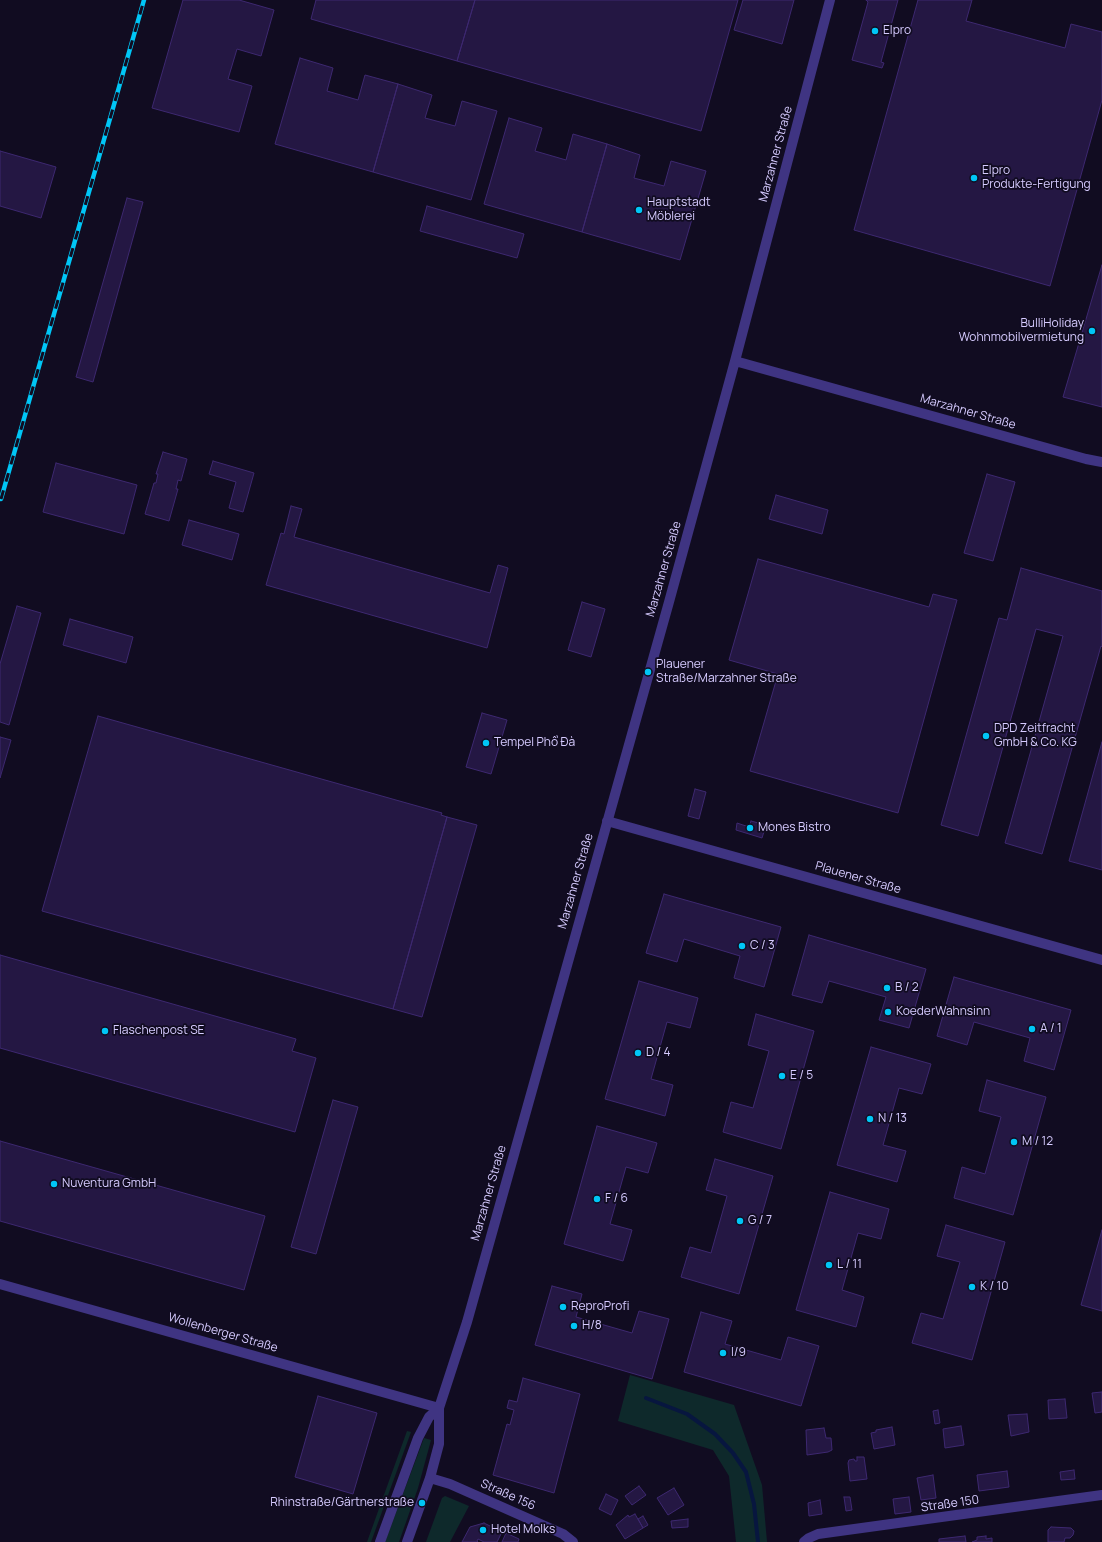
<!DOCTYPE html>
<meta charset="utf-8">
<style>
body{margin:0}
canvas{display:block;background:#110c21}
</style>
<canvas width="1102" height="1542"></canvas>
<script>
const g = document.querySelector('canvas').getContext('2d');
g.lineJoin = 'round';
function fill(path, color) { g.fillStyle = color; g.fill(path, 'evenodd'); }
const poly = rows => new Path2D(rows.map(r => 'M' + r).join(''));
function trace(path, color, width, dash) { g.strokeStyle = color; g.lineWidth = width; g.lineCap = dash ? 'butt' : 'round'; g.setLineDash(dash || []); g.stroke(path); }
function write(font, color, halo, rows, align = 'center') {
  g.font = font + ' Manrope,sans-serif'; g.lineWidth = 3.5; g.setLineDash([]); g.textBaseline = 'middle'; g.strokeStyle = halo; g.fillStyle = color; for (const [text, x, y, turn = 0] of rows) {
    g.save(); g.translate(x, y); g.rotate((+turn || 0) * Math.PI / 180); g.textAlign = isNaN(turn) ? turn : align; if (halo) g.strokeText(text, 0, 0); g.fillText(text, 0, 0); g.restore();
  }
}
fill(poly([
 [630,1375,734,1405,762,1485,767,1542,736,1542,729,1476,713,1450,618,1421],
 [407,1431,411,1432,371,1542,367,1542],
 [424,1438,431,1440,418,1488,399,1542,385,1542],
 [445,1496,469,1506,450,1542,426,1542,442,1498]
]), '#0e292b');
trace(poly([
 [646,1398,687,1414,715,1434,733,1453,746,1472,754,1504,758,1542]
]), '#07163f', 4);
const building = poly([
 [183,0,239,0,274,10,261,56,237,49,228,79,252,86,239,132,152,108,183,0],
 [316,0,475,0,457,61,311,19,316,0],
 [475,0,738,0,701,131,457,61,475,0],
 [743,0,794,0,782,44,734,30,743,0],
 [866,0,898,0,881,62,884,63,882,68,852,60,868,2,866,0],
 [918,0,972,0,966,21,1065,48,1071,24,1102,32,1102,100,1050,286,854,230,918,0],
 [300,58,333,68,327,91,358,100,365,75,398,84,373,172,275,144,300,58],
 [398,84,432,95,425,118,455,126,462,101,497,111,471,200,373,172,398,84],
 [509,118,542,128,535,151,566,160,573,134,607,144,582,232,484,204,509,118],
 [607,144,640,155,634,178,664,186,671,161,706,171,680,260,582,232,607,144],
 [0,151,56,167,41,218,0,206,0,151],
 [127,198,143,202,93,382,76,377,127,198],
 [427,206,524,234,517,258,420,231,427,206],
 [1102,265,1102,407,1063,397,1102,265],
 [163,452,187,459,181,481,178,480,176,489,178,489,169,521,145,514,154,483,156,483,158,474,156,474,163,452],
 [213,461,254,473,243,512,229,508,236,482,209,474,213,461],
 [56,463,137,485,124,534,43,512,56,463],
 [987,474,1015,482,993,561,964,553,987,474],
 [776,495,828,510,822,534,769,519,776,495],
 [291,506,302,509,294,537,490,593,498,565,508,568,487,648,266,585,281,533,284,534,291,506],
 [189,520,239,534,232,560,182,545,189,520],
 [758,559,929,607,933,594,957,600,898,813,750,771,778,674,729,660,758,559],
 [1021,568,1102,591,1102,647,1101,646,1042,854,1005,843,1063,636,1036,629,978,836,941,825,999,618,1007,620,1021,568],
 [582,602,605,609,591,657,568,650,582,602],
 [17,606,41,613,9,725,0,722,0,664,17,606],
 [70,619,133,637,126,663,63,645,70,619],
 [482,713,507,720,491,774,466,767,482,713],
 [98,716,442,813,441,815,447,817,393,1009,42,911,98,716],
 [0,737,11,740,0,778,0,737],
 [1102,742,1102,870,1069,861,1102,742],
 [695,789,706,792,699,819,688,816,695,789],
 [447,817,477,825,422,1017,393,1009,447,817],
 [751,821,766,825,762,838,736,830,737,823,749,827,751,821],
 [664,894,781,927,764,987,734,978,740,956,684,939,677,962,646,953,664,894],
 [809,935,926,969,909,1028,879,1020,886,997,829,981,822,1003,792,995,809,935],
 [0,955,296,1039,292,1051,316,1058,295,1132,0,1048,0,955],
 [954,977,1071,1010,1054,1070,1024,1061,1030,1038,974,1022,967,1045,937,1036,954,977],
 [639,981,698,998,690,1028,667,1022,651,1079,673,1085,665,1116,605,1099,639,981],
 [756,1014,814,1031,781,1149,723,1132,731,1102,753,1108,769,1051,748,1045,756,1014],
 [871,1047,931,1064,922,1094,899,1088,883,1145,906,1151,897,1182,837,1165,871,1047],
 [987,1080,1046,1097,1013,1215,954,1198,962,1167,985,1174,1001,1117,979,1111,987,1080],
 [333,1100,358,1107,316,1254,291,1247,333,1100],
 [597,1126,657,1143,648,1173,626,1167,610,1224,632,1230,623,1261,564,1244,597,1126],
 [0,1141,265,1216,244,1290,0,1221,0,1141],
 [715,1159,773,1176,739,1294,681,1277,690,1247,711,1253,727,1196,706,1190,715,1159],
 [830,1192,889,1209,881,1239,858,1233,842,1290,864,1297,856,1327,796,1310,830,1192],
 [946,1225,1005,1242,972,1360,912,1343,921,1313,943,1319,960,1262,937,1256,946,1225],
 [1102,1230,1102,1311,1081,1305,1102,1230],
 [552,1286,582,1294,576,1317,632,1333,639,1311,669,1319,652,1379,535,1345,552,1286],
 [701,1312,732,1321,725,1344,781,1360,788,1337,819,1346,801,1406,684,1372,701,1312],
 [523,1378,580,1394,554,1493,493,1475,507,1424,510,1425,514,1410,507,1408,509,1400,517,1402,523,1378],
 [1102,1392,1102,1412,1095,1413,1092,1393,1102,1392],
 [318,1396,377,1413,353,1494,295,1477,318,1396],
 [1065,1399,1067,1418,1049,1419,1048,1400,1065,1399],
 [938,1410,940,1423,935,1424,933,1411,938,1410],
 [1027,1414,1029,1432,1011,1436,1008,1415,1027,1414],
 [961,1426,964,1445,945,1448,943,1429,961,1426],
 [892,1427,895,1445,874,1449,871,1433,876,1432,876,1430,892,1427],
 [824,1428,826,1438,831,1438,832,1450,828,1452,807,1455,806,1430,824,1428],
 [857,1457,864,1457,867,1479,850,1481,848,1463,849,1460,854,1459,855,1461,857,1461,857,1457],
 [1074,1470,1075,1479,1061,1480,1060,1472,1074,1470],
 [1007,1471,1009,1487,979,1491,977,1475,1007,1471],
 [933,1475,936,1498,921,1500,917,1478,933,1475],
 [639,1486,646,1495,632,1505,625,1496,639,1486],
 [674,1488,684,1505,668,1515,657,1498,674,1488],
 [606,1494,618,1500,611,1515,599,1509,606,1494],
 [844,1497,850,1497,852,1510,846,1511,844,1497],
 [909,1497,911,1512,895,1514,893,1499,909,1497],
 [820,1500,822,1514,809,1516,808,1503,820,1500],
 [635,1514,643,1528,625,1539,616,1525,628,1515,629,1517,635,1514],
 [643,1516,648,1525,643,1528,638,1519,643,1516],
 [688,1519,688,1527,672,1528,671,1521,688,1519],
 [484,1523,502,1532,497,1542,484,1542,478,1539,477,1541,478,1542,462,1542,470,1527,484,1523],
 [1051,1527,1071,1528,1074,1531,1073,1535,1070,1538,1065,1538,1064,1542,1048,1542,1048,1530,1051,1527],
 [506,1533,519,1539,518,1542,502,1542,506,1533],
 [965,1536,966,1542,939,1542,939,1539,965,1536],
 [986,1536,986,1539,992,1538,992,1542,972,1542,977,1540,977,1537,986,1536]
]);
fill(building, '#241743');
trace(building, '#3d2870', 1);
trace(poly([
 [735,361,1086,459,1102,462],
 [607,821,1102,960],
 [0,1284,439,1408],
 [430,1478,450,1484,563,1534,573,1542],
 [380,1542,418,1438,429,1417,439,1408],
 [407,1542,430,1478,439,1444,439,1408,467,1322,669,602,735,361,830,0],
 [804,1542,809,1538,818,1534,1102,1495]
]), '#3f3482', 10);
const rail = poly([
 [1,499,144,0]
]);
trace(rail, '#00c6f6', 4.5);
trace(rail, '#110c21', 3, [9]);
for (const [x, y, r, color] of [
 [875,31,4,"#00c6f6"],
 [974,178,4,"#00c6f6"],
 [639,210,4,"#00c6f6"],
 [1092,331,4,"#00c6f6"],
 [648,672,4,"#00c6f6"],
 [986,736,4,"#00c6f6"],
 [486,743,4,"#00c6f6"],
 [750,828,4,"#00c6f6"],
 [742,946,4,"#00c6f6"],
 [887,988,4,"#00c6f6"],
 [888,1012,4,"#00c6f6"],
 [1032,1029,4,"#00c6f6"],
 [105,1031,4,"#00c6f6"],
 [638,1053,4,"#00c6f6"],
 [782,1076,4,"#00c6f6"],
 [870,1119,4,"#00c6f6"],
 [1014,1142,4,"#00c6f6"],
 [54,1184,4,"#00c6f6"],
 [597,1199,4,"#00c6f6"],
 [740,1221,4,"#00c6f6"],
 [829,1265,4,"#00c6f6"],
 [972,1287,4,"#00c6f6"],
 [563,1307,4,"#00c6f6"],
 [574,1326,4,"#00c6f6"],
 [723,1353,4,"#00c6f6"],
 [422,1503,4,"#00c6f6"],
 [483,1530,4,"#00c6f6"]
]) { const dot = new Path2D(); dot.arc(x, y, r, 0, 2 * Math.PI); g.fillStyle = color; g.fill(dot); trace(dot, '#110c21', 1.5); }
write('12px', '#d6cbff', '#110c21', [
 ["Elpro",883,31],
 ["Elpro",982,171],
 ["Produkte-Fertigung",982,185],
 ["Hauptstadt",647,203],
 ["Möblerei",647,217],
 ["BulliHoliday",1084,324,"right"],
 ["Wohnmobilvermietung",1084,338,"right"],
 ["Plauener",656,665],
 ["Straße/Marzahner Straße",656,679],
 ["DPD Zeitfracht",994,729],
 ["GmbH & Co. KG",994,743],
 ["Tempel Phổ Đà",494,743],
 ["Mones Bistro",758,828],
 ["C / 3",750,946],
 ["B / 2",895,988],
 ["KoederWahnsinn",896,1012],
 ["A / 1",1040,1029],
 ["Flaschenpost SE",113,1031],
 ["D / 4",646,1053],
 ["E / 5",790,1076],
 ["N / 13",878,1119],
 ["M / 12",1022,1142],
 ["Nuventura GmbH",62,1184],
 ["F / 6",605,1199],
 ["G / 7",748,1221],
 ["L / 11",837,1265],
 ["K / 10",980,1287],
 ["ReproProfi",571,1307],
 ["H/8",582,1326],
 ["I/9",731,1353],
 ["Rhinstraße/Gärtnerstraße",414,1503,"right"],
 ["Hotel Molks",491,1530]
], 'left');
write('12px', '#d6cbff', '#110c21', [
 ["Marzahner Straße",776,154,-75],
 ["Marzahner Straße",968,412,16],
 ["Marzahner Straße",664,569,-74],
 ["Plauener Straße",858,878,16],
 ["Marzahner Straße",576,881,-74],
 ["Marzahner Straße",489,1193,-74],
 ["Wollenberger Straße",223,1333,16],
 ["Straße 156",508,1495,24],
 ["Straße 150",950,1504,-8]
]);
</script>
